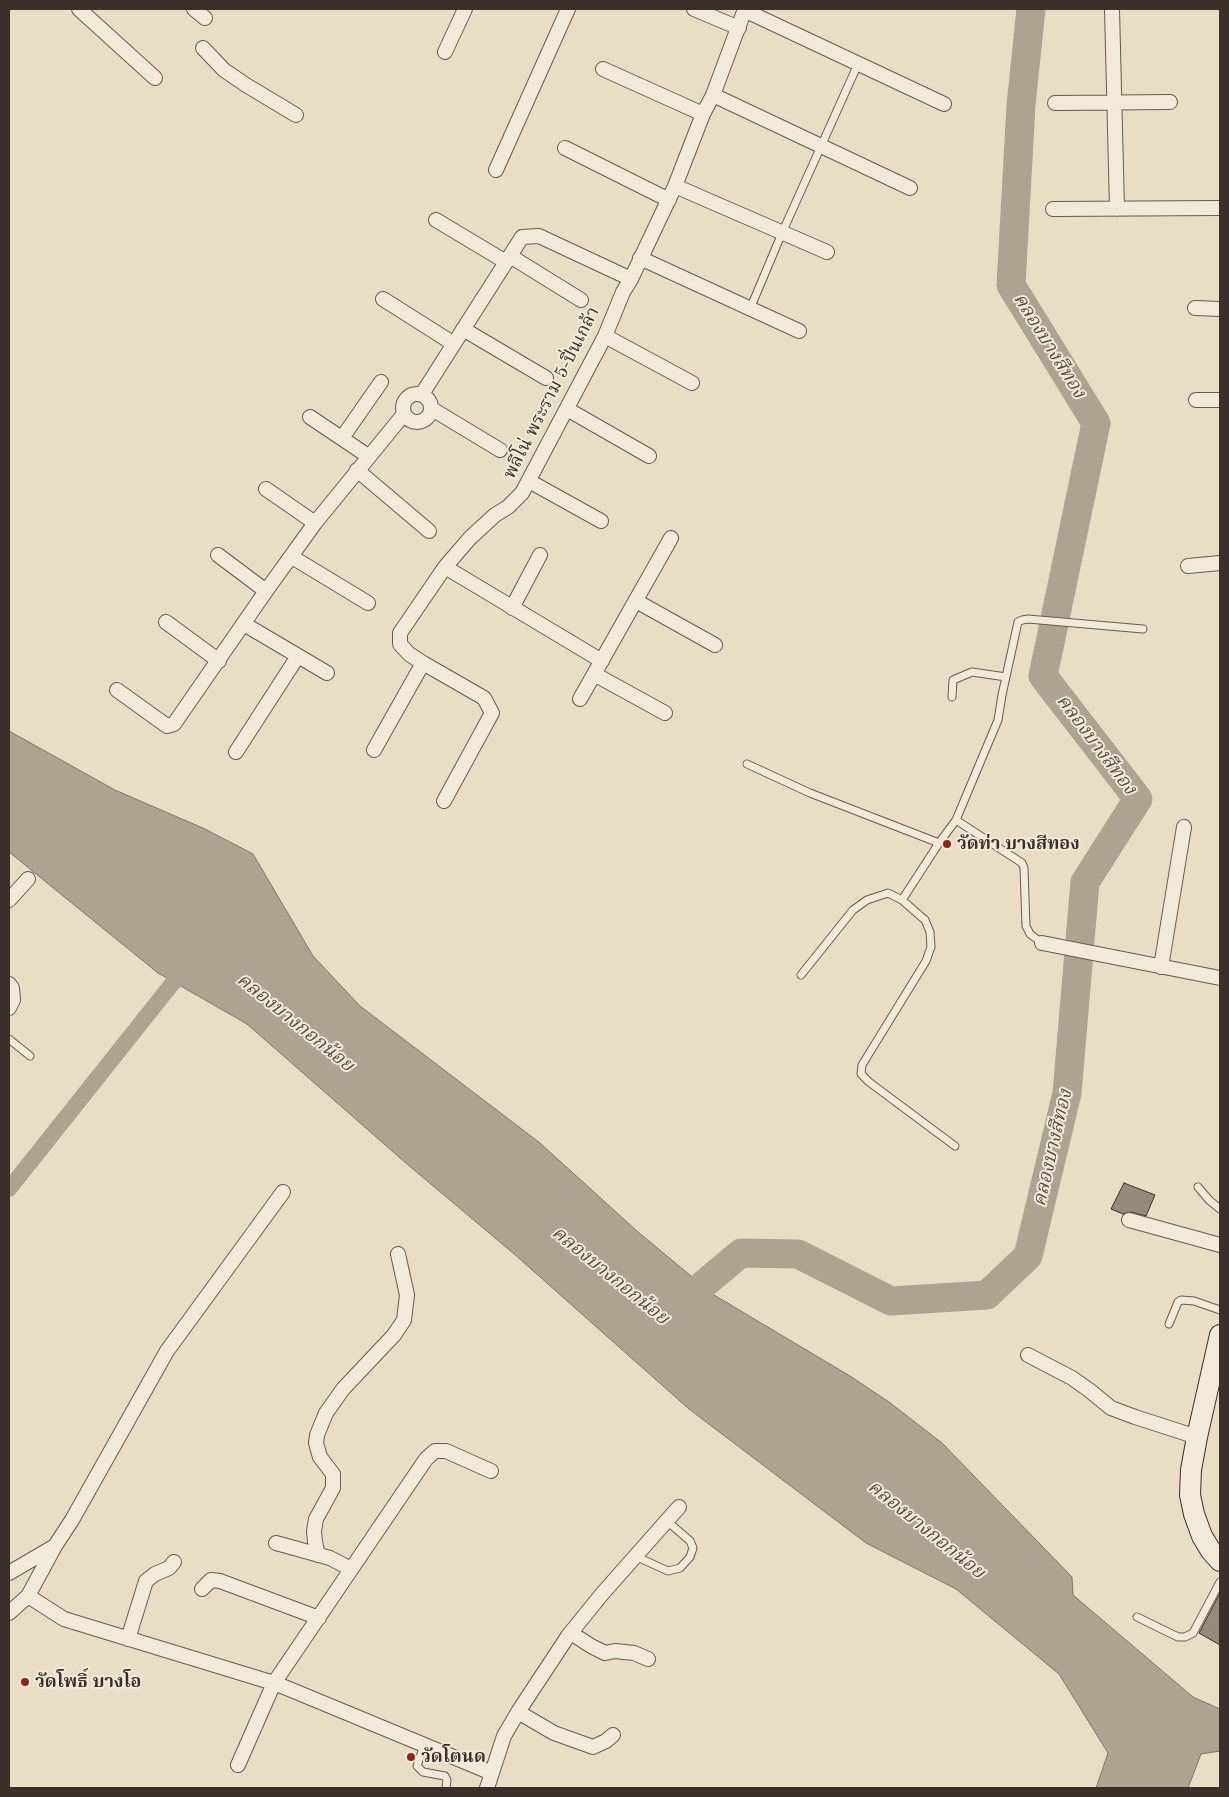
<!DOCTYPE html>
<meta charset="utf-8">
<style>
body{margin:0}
#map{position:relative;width:1229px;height:1797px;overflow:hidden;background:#e9dec5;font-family:"Old Standard TT",serif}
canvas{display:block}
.frame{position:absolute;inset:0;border:10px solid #3c2e28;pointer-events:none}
</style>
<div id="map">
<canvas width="1229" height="1797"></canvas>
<div class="frame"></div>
</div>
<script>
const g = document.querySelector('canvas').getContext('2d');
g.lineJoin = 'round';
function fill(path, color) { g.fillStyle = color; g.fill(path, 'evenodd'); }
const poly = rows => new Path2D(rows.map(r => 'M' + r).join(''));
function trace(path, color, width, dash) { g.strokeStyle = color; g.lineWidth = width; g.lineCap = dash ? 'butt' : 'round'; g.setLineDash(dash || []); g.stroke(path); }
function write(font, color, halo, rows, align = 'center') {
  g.font = font + ' "Old Standard TT","Noto Serif Thai",serif'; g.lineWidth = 4; g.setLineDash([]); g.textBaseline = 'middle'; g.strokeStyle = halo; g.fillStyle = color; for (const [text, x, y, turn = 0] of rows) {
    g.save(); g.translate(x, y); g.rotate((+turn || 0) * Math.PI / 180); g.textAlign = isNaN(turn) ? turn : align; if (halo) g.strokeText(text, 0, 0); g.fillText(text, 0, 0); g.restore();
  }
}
const water = poly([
 [9,731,115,790,205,829,253,854,313,956,360,1006,540,1143,638,1232,714,1295,850,1376,889,1402,942,1443,1072,1577,1073,1595,1193,1697,1220,1709,1220,1751,1201,1754,1188,1788,1096,1788,1108,1753,1059,1674,956,1589,866,1543,689,1409,513,1253,407,1164,247,1024,158,973,9,852,9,731]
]);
fill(water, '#aea290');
trace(water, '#807466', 1);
trace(poly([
 [9,1189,187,965]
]), '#aea290', 16);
trace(poly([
 [673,1310,741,1253,798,1254,891,1301,987,1295,1028,1256,1067,1093,1085,882,1138,799,1043,676,1096,423,1011,285,1021,105,1031,9]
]), '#aea290', 29);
const building = poly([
 [1124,1183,1155,1195,1146,1216,1131,1212,1123,1214,1111,1209,1124,1183],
 [1220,1593,1220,1645,1199,1633,1220,1593]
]);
fill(building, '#968a7a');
trace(building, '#3c2e28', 1);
const service = poly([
 [750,309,782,233,858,64],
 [952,697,953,680,972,672,1006,677],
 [747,764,810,793,939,843],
 [956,820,998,720,1002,695,1018,622,1022,620,1028,619,1143,629],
 [902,900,925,920,930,932,931,947,926,961,862,1065,861,1074,869,1082,955,1146],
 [801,975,853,910,867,900,888,893,902,900,939,843,956,820,1022,863,1024,868,1026,926,1030,934,1042,943],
 [9,1039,30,1056],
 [1198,1187,1209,1200,1220,1209],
 [1169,1324,1178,1302,1181,1300,1194,1301,1220,1310],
 [635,1556,668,1571,680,1568,690,1557,693,1548,690,1541,667,1521],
 [1137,1617,1178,1637,1185,1637,1193,1633,1220,1582],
 [424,1745,417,1766,423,1772,445,1776,447,1780,446,1788]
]);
const minor = poly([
 [79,9,155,78],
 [194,9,205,18],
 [694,9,739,28],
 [1112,9,1117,209],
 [744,10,944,104],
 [203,48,224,70,246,85,296,115],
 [445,52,465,9],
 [603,69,703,114],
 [713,95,910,188],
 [1055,103,1170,102],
 [565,148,669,200],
 [496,170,568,9],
 [675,186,827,252],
 [1053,209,1220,208],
 [436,220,506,262],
 [510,256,581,300],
 [640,258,799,331],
 [383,299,454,344],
 [1195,308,1220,309],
 [463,329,546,378],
 [605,336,692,383],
 '403 408a14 14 0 1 1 28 0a14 14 0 1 1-28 0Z',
 [422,394,522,237,539,236,631,279],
 [1196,400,1220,400],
 [432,409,500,450],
 [567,409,649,456],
 [310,417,368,456],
 [342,438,381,382],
 [357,470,429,531],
 [529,481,601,521],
 [266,489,315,523],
 [218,555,266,591],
 [292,557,368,603],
 [1188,566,1220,563],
 [445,567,602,661],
 [636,601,715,645],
 [512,608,540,555],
 [166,622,219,661],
 [244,624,327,673],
 [423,663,484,698,492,713,444,801],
 [594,674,665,713],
 [117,690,167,726,174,724,266,591,315,523,404,414],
 [580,699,671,538],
 [374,750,423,663,409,654,400,644,400,633,445,567,470,538,495,515,508,507,522,493,605,336,623,292,631,279,675,186,703,114,713,95,745,9],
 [236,752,298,656],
 [9,900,28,879],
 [1042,943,1220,978],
 [1161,967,1184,827],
 [9,984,12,988,13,1000,9,1008],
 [1129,1220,1220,1245],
 [1028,1355,1072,1378,1089,1390,1111,1408,1135,1417,1197,1437],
 [276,1543,330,1558,351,1569],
 [318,1555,315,1542,314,1531,316,1519,333,1488,333,1474,320,1457,316,1443,317,1435,326,1413,343,1389,394,1335,404,1320,407,1295,398,1254],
 [9,1573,55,1546],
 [202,1589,211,1580,220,1581,319,1618],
 [28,1596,64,1619,277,1684,492,1773],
 [9,1613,28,1596,55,1546,72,1520,167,1351,283,1192],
 [571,1633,591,1646,605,1653,615,1651,634,1653,648,1659],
 [128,1639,146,1581,155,1574,169,1568,174,1562],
 [518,1712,554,1733,593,1747,606,1741,613,1735],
 [238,1765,274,1683,426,1459,435,1451,446,1451,491,1471],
 [487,1788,504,1736,518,1712,568,1636,602,1594,679,1507]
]);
const secondary = poly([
 [1220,1335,1197,1437,1191,1470,1190,1495,1194,1514,1202,1536,1211,1551,1220,1561]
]);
trace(service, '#675a4f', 9);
trace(minor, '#675a4f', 16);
trace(secondary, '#3c2e28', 22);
trace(service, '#f1ead9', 7);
trace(minor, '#f1ead9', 14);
trace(secondary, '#f1ead9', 20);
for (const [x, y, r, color] of [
 [947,844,5,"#8f2418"],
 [25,1682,5,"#8f2418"],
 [411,1757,5,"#8f2418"]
]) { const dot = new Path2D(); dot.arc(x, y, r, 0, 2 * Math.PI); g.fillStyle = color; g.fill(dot); trace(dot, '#f1ead9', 2); }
write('18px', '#3c2e28', '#f1ead9', [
 ["พลีโน่ พระราม 5-ปิ่นเกล้า",552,393,-63]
]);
write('bold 18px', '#3c2e28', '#f1ead9', [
 ["วัดท่า บางสีทอง",957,844],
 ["วัดโพธิ์ บางโอ",35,1682],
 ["วัดโตนด",421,1757]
], 'left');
write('italic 19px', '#584b42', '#f1ead9', [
 ["คลองบางสีทอง",1049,346,58],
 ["คลองบางสีทอง",1096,745,53],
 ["คลองบางกอกน้อย",295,1023,39],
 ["คลองบางสีทอง",1053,1148,-77],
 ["คลองบางกอกน้อย",610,1276,39],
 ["คลองบางกอกน้อย",926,1530,39]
]);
</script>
